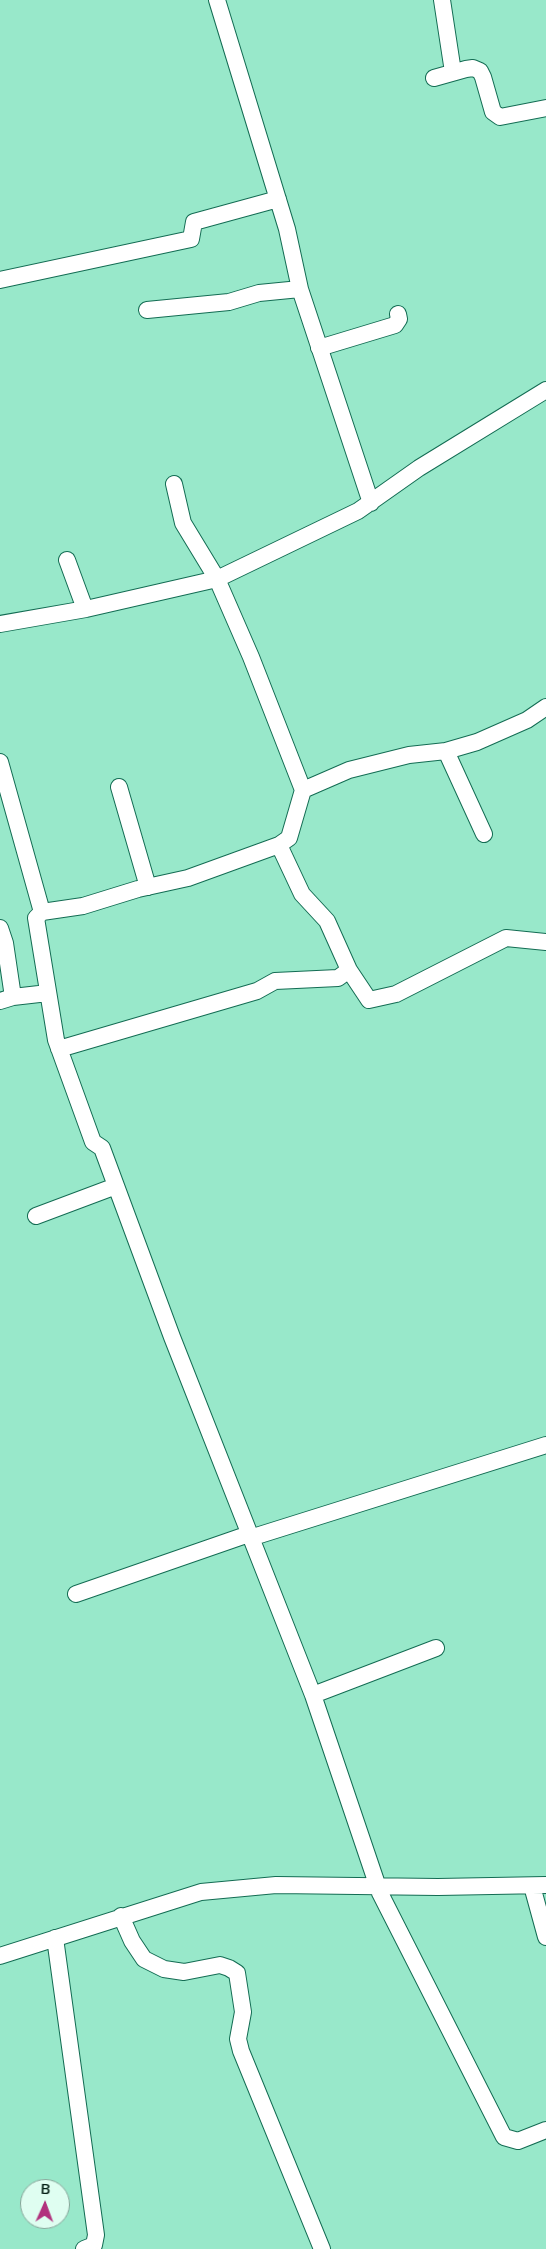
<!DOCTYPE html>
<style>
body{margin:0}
#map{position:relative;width:546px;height:2249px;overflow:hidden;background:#98e8ca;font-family:"Nunito Sans",sans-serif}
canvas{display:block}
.north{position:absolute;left:20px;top:2179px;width:50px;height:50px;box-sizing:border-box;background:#dffef1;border:1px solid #86a498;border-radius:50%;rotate:2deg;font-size:14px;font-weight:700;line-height:20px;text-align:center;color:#001c12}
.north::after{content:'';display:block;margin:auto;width:18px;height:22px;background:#b1317d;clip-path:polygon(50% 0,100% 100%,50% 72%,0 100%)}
</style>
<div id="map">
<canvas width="546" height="2249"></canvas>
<div class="north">B</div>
</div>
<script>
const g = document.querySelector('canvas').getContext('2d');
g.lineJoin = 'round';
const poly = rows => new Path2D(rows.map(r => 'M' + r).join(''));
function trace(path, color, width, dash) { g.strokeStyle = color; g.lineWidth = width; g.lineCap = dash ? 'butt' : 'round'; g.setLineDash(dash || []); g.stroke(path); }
const street = poly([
 [217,0,287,229,300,289],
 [442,0,453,72],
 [434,78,466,69,473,68,480,71,483,77,493,112,500,117,546,108],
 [0,280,191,239,194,222,278,199],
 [147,310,229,302,259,293,300,289,371,503],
 [319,348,395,325,399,319,398,314],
 [174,484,183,523,217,579,251,657,303,790,289,838,279,845,188,878,138,889,83,906,42,912,36,918,56,1040,93,1142,102,1148,172,1337,313,1695,380,1893,504,2137,518,2141,546,2130],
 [67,560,85,609],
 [0,624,86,609,217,579,358,511,419,468,546,390],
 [446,751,484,834],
 [0,762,42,912],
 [119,787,148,887],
 [303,790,349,770,409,755,446,751,477,742,527,720,546,707],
 [0,928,5,943,13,997,0,1001],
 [349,970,369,1000,396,994,506,938,546,942],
 [13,997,48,993],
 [59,1049,257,991,275,981,338,978,349,970,327,921,302,894,279,845],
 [36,1216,116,1186],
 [250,1538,546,1445],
 [76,1594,249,1534],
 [313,1695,436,1648],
 [532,1886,546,1937],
 [121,1916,132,1941,144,1959,164,1969,184,1972,220,1965,229,1968,237,1973,243,2012,238,2039,241,2051,322,2249],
 [55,1938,96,2235,94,2245,84,2249],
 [0,1956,201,1892,276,1885,438,1887,546,1885]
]);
trace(street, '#136c53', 18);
trace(street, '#fff', 16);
</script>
